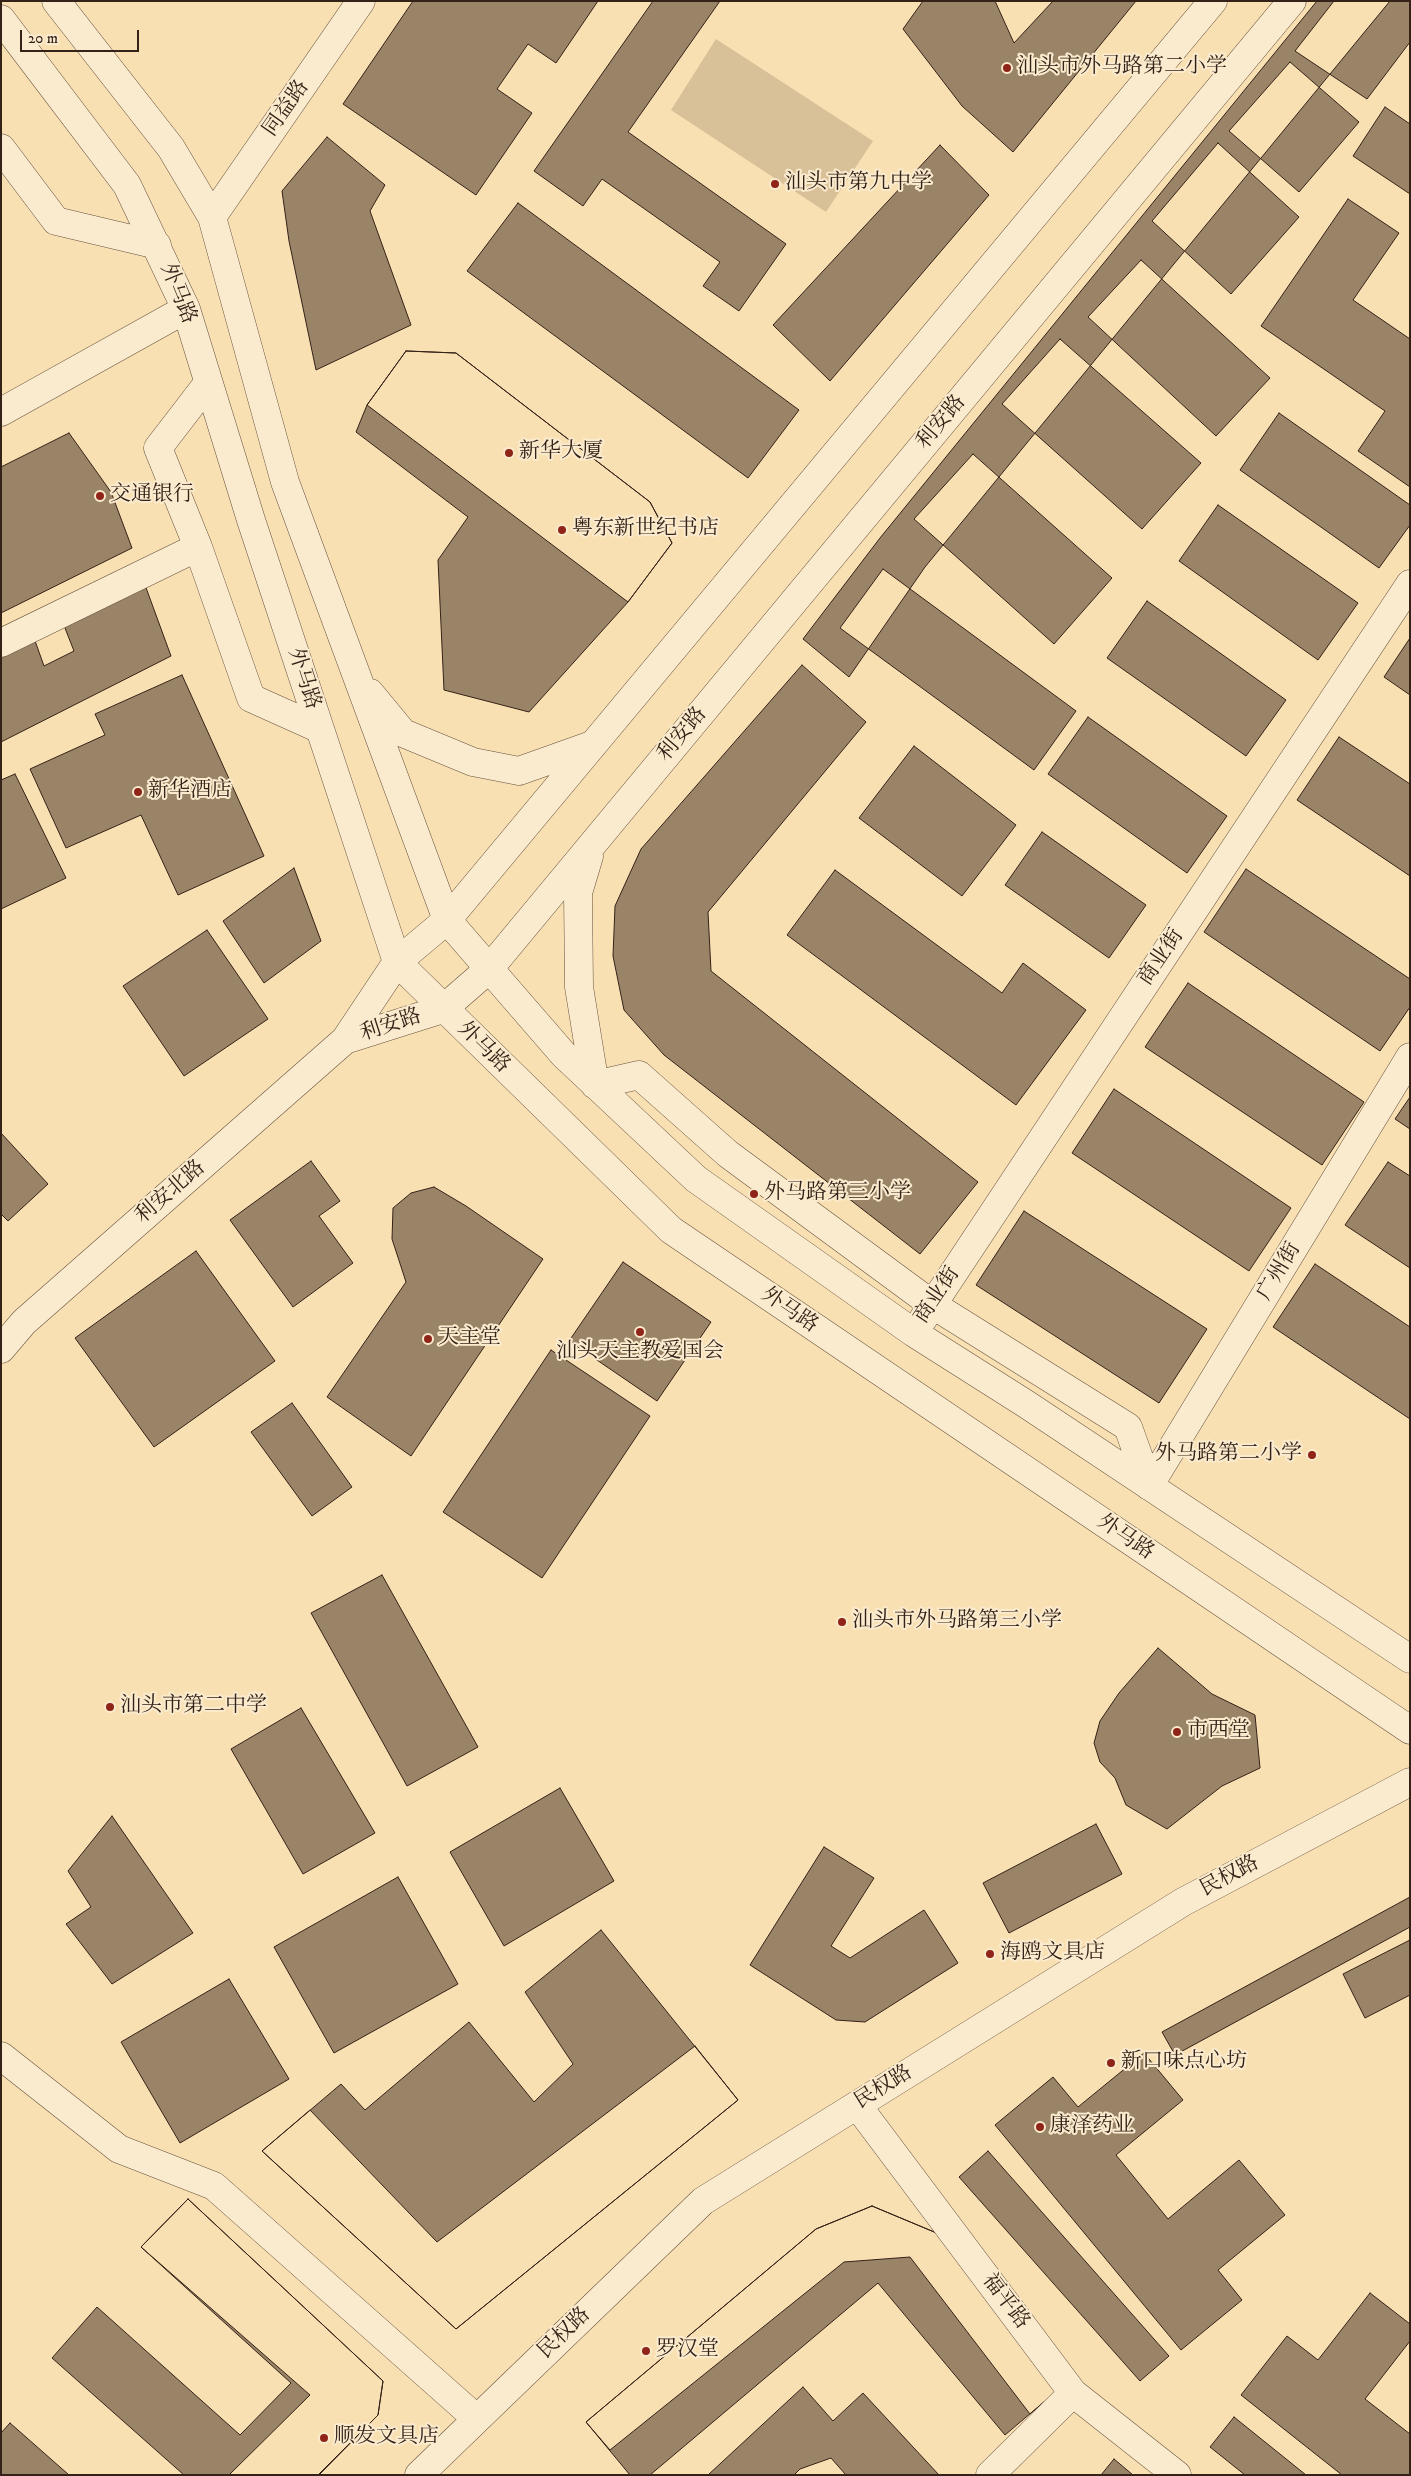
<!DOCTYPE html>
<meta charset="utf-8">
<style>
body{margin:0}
#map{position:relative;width:1411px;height:2476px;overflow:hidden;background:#f9e0b3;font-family:"IM FELL DW Pica",serif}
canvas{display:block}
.frame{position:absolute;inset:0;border:2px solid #342117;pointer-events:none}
.scale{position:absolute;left:20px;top:30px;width:119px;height:22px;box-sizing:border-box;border:2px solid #342117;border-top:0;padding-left:6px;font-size:15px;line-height:18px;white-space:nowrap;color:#342117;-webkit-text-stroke:4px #fbebce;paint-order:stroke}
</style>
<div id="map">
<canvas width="1411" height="2476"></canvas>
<div class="frame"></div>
<div class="scale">20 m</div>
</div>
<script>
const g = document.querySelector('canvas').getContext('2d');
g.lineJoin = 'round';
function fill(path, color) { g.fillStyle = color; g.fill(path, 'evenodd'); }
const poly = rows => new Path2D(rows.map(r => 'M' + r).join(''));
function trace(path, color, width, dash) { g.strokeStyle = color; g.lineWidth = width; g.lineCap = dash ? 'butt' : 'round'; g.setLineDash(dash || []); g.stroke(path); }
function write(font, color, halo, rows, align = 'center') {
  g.font = font + ' "IM FELL DW Pica","Noto Serif SC",serif'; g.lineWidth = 4; g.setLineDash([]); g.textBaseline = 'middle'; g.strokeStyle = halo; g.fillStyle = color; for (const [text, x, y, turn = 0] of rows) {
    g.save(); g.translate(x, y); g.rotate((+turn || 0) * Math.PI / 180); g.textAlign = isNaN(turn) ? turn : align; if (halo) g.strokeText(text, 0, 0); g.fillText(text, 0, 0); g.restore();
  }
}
fill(poly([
 [716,39,873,141,826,212,671,110]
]), '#d8c098');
const building = poly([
 [413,1,598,1,556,63,528,44,497,89,532,113,476,195,343,104,413,1],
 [653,1,720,1,628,132,786,244,739,311,703,286,720,262,602,179,583,206,534,171,653,1],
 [923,1,995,1,1014,43,1053,1,1136,1,1013,152,962,106,903,29,923,1],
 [1317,1,1390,1,925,567,849,677,803,639,880,538,1317,1],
 [1334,1,1410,1,1410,42,1367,99,1295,51,1334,1],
 [1290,62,1359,122,1299,192,1229,131,1290,62],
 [1385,107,1410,124,1410,194,1353,156,1385,107],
 [327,137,385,185,370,211,411,325,316,370,289,241,282,191,327,137],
 [1218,143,1299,217,1231,294,1152,221,1218,143],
 [940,145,989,195,830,381,773,325,940,145],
 [1348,199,1399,233,1353,300,1410,339,1410,487,1358,451,1385,411,1261,326,1348,199],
 [518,203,799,410,748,478,467,271,518,203],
 [1141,260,1270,378,1216,436,1088,317,1141,260],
 [1060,339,1201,463,1142,529,1002,404,1060,339],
 [406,351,456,353,650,502,672,543,628,602,367,405,406,351],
 [406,351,456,353,650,502,672,543,628,602,529,712,444,690,438,560,468,517,356,432,367,405,406,351],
 [1279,413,1410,505,1410,525,1379,568,1240,470,1279,413],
 [69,433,111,492,132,548,1,613,1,467,69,433],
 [973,454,1112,578,1054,644,914,519,973,454],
 [1218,505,1358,603,1318,660,1179,561,1218,505],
 [883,569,1076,711,1034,770,840,628,883,569],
 [145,585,171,656,1,742,1,655,34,638,44,666,74,651,63,623,145,585],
 [1147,601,1286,700,1246,756,1107,658,1147,601],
 [1410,638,1410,695,1384,677,1410,638],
 [802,665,866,722,708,912,711,971,978,1182,920,1254,664,1055,624,1010,613,956,615,906,641,849,802,665],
 [182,675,264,856,178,895,141,815,66,848,30,769,105,735,95,714,182,675],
 [1088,717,1227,816,1187,873,1048,774,1088,717],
 [1339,737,1410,784,1410,876,1297,800,1339,737],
 [914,746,1016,825,962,896,859,818,914,746],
 [15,774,66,878,1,909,1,780,15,774],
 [1042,832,1146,905,1109,958,1005,885,1042,832],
 [294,868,321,941,264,983,223,921,294,868],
 [1246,869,1410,979,1410,1007,1380,1051,1204,932,1246,869],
 [835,870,1002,993,1023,963,1086,1010,1016,1105,787,935,835,870],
 [207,930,268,1019,184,1076,123,986,207,930],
 [1188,983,1364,1102,1322,1165,1145,1047,1188,983],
 [1114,1089,1291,1208,1249,1271,1072,1153,1114,1089],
 [1410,1097,1410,1129,1395,1119,1410,1097],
 [1,1133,48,1184,8,1221,1,1214,1,1133],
 [311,1161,340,1201,319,1216,353,1263,293,1307,230,1220,311,1161],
 [1388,1162,1410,1176,1410,1268,1345,1225,1388,1162],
 [434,1187,466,1206,543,1259,411,1456,327,1397,406,1282,392,1239,393,1208,411,1193,434,1187],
 [1024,1211,1207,1329,1159,1403,976,1285,1024,1211],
 [196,1251,275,1361,154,1447,75,1338,196,1251],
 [623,1262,711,1322,657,1401,569,1341,623,1262],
 [1315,1264,1410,1327,1410,1419,1273,1327,1315,1264],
 [551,1350,650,1416,542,1578,443,1512,551,1350],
 [292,1403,352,1487,312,1516,251,1432,292,1403],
 [382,1575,478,1747,407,1786,311,1613,382,1575],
 [1158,1648,1212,1694,1255,1715,1260,1768,1222,1786,1167,1829,1126,1805,1115,1778,1100,1762,1094,1743,1100,1721,1119,1693,1158,1648],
 [301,1708,375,1833,303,1874,231,1749,301,1708],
 [560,1788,614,1881,504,1946,450,1852,560,1788],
 [112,1816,193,1933,112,1984,66,1924,91,1907,68,1871,112,1816],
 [1096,1824,1122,1874,1009,1933,983,1883,1096,1824],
 [824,1847,874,1878,831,1946,850,1958,924,1910,958,1963,865,2022,836,2020,750,1965,824,1847],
 [398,1877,458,1984,334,2053,274,1947,398,1877],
 [1410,1897,1410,1927,1175,2055,1162,2032,1410,1897],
 [601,1930,738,2100,456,2329,262,2151,341,2084,365,2110,469,2022,534,2102,573,2064,525,1992,601,1930],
 [1410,1940,1410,1995,1365,2018,1343,1974,1410,1940],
 [229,1979,289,2079,180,2143,121,2042,229,1979],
 [695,2046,738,2100,456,2329,262,2151,310,2110,437,2242,695,2046],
 [1144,2053,1183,2100,1116,2155,1168,2219,1239,2160,1285,2215,1218,2270,1242,2300,1181,2350,995,2125,1053,2077,1078,2107,1144,2053],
 [988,2151,1169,2356,1140,2381,959,2177,988,2151],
 [188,2199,383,2381,378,2415,319,2475,184,2475,52,2358,97,2307,240,2435,291,2383,141,2247,188,2199],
 [188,2199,383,2381,378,2415,318,2475,229,2475,310,2395,141,2247,188,2199],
 [872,2206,939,2234,1065,2384,1005,2435,878,2283,650,2475,630,2475,586,2422,816,2229,872,2206],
 [872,2206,939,2234,1065,2384,1030,2414,910,2257,844,2262,610,2450,586,2422,816,2229,872,2206],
 [1370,2293,1410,2324,1410,2341,1365,2399,1410,2434,1410,2475,1342,2475,1241,2395,1287,2336,1318,2360,1370,2293],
 [803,2387,833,2421,863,2393,939,2475,846,2475,831,2458,800,2469,794,2475,708,2475,803,2387],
 [1234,2417,1306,2475,1245,2475,1210,2447,1234,2417],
 [10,2423,69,2475,1,2475,1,2433,10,2423],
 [1114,2459,1133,2475,1101,2475,1114,2459]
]);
fill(building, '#9a8468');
trace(building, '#342117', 1);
const minor = poly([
 [56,1,171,148,212,217,285,482,447,920,564,1055,696,1179,914,1333,1026,1404,1410,1659],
 [1,19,127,185,186,309,251,520,397,962,671,1230,1410,1730],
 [1,148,56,221,157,245],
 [212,217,361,1],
 [208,383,158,448,198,547,251,698,320,729],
 [1,412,186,309],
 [1,643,198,547],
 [370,693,403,733,473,762,519,771,592,745],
 [589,856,578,893,579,987,595,1085,639,1075,728,1154,933,1305,1128,1427,1149,1486],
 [345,1040,443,1009,489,969,1292,1],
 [923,1319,1410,584],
 [1,1349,24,1322,345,1040,397,962,447,920,1213,1],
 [1149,1486,1410,1057],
 [1,2056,119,2149,214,2186,477,2419],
 [857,2105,1073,2393,1177,2475],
 [419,2475,703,2201,1183,1902,1410,1782],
 [990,2475,1073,2393]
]);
trace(minor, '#65513e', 29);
trace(minor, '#fbebce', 28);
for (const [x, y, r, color] of [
 [1007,68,5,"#8f2418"],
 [775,184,5,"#8f2418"],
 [509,453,5,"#8f2418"],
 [100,496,5,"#8f2418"],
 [562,530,5,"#8f2418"],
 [138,792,5,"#8f2418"],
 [754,1194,5,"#8f2418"],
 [640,1332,5,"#8f2418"],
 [428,1339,5,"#8f2418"],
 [1312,1455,5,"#8f2418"],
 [842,1622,5,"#8f2418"],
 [110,1707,5,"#8f2418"],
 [1177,1732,5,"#8f2418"],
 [990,1954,5,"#8f2418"],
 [1111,2063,5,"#8f2418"],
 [1040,2127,5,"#8f2418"],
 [646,2351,5,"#8f2418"],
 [324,2438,5,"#8f2418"]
]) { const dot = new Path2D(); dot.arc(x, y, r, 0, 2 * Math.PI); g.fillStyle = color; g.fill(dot); trace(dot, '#fbebce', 2); }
write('21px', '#342117', '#fbebce', [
 ["汕头市外马路第二小学",1017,68],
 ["汕头市第九中学",785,184],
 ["新华大厦",519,453],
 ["交通银行",110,496],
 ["粤东新世纪书店",572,530],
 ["新华酒店",148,792],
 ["外马路第三小学",764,1194],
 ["天主堂",438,1339],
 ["汕头天主教爱国会",640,1353,"center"],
 ["外马路第二小学",1302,1455,"right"],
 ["汕头市外马路第三小学",852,1622],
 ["汕头市第二中学",120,1707],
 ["市西堂",1187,1732],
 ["海鸥文具店",1000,1954],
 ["新口味点心坊",1121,2063],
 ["康泽药业",1050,2127],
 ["罗汉堂",656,2351],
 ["顺发文具店",334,2438]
], 'left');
write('21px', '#342117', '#fbebce', [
 ["同益路",287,109,-55],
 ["外马路",177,294,68],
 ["利安路",942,423,-50],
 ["外马路",303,679,72],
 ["利安路",683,735,-50],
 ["商业街",1162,958,-56],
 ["利安路",391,1026,-18],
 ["外马路",483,1048,44],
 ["利安北路",171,1193,-41],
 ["广州街",1280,1272,-59],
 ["商业街",938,1296,-56],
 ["外马路",789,1311,34],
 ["外马路",1125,1538,34],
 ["民权路",1230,1877,-28],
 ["民权路",884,2088,-32],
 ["福平路",1005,2302,53],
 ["民权路",565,2334,-44]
]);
</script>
